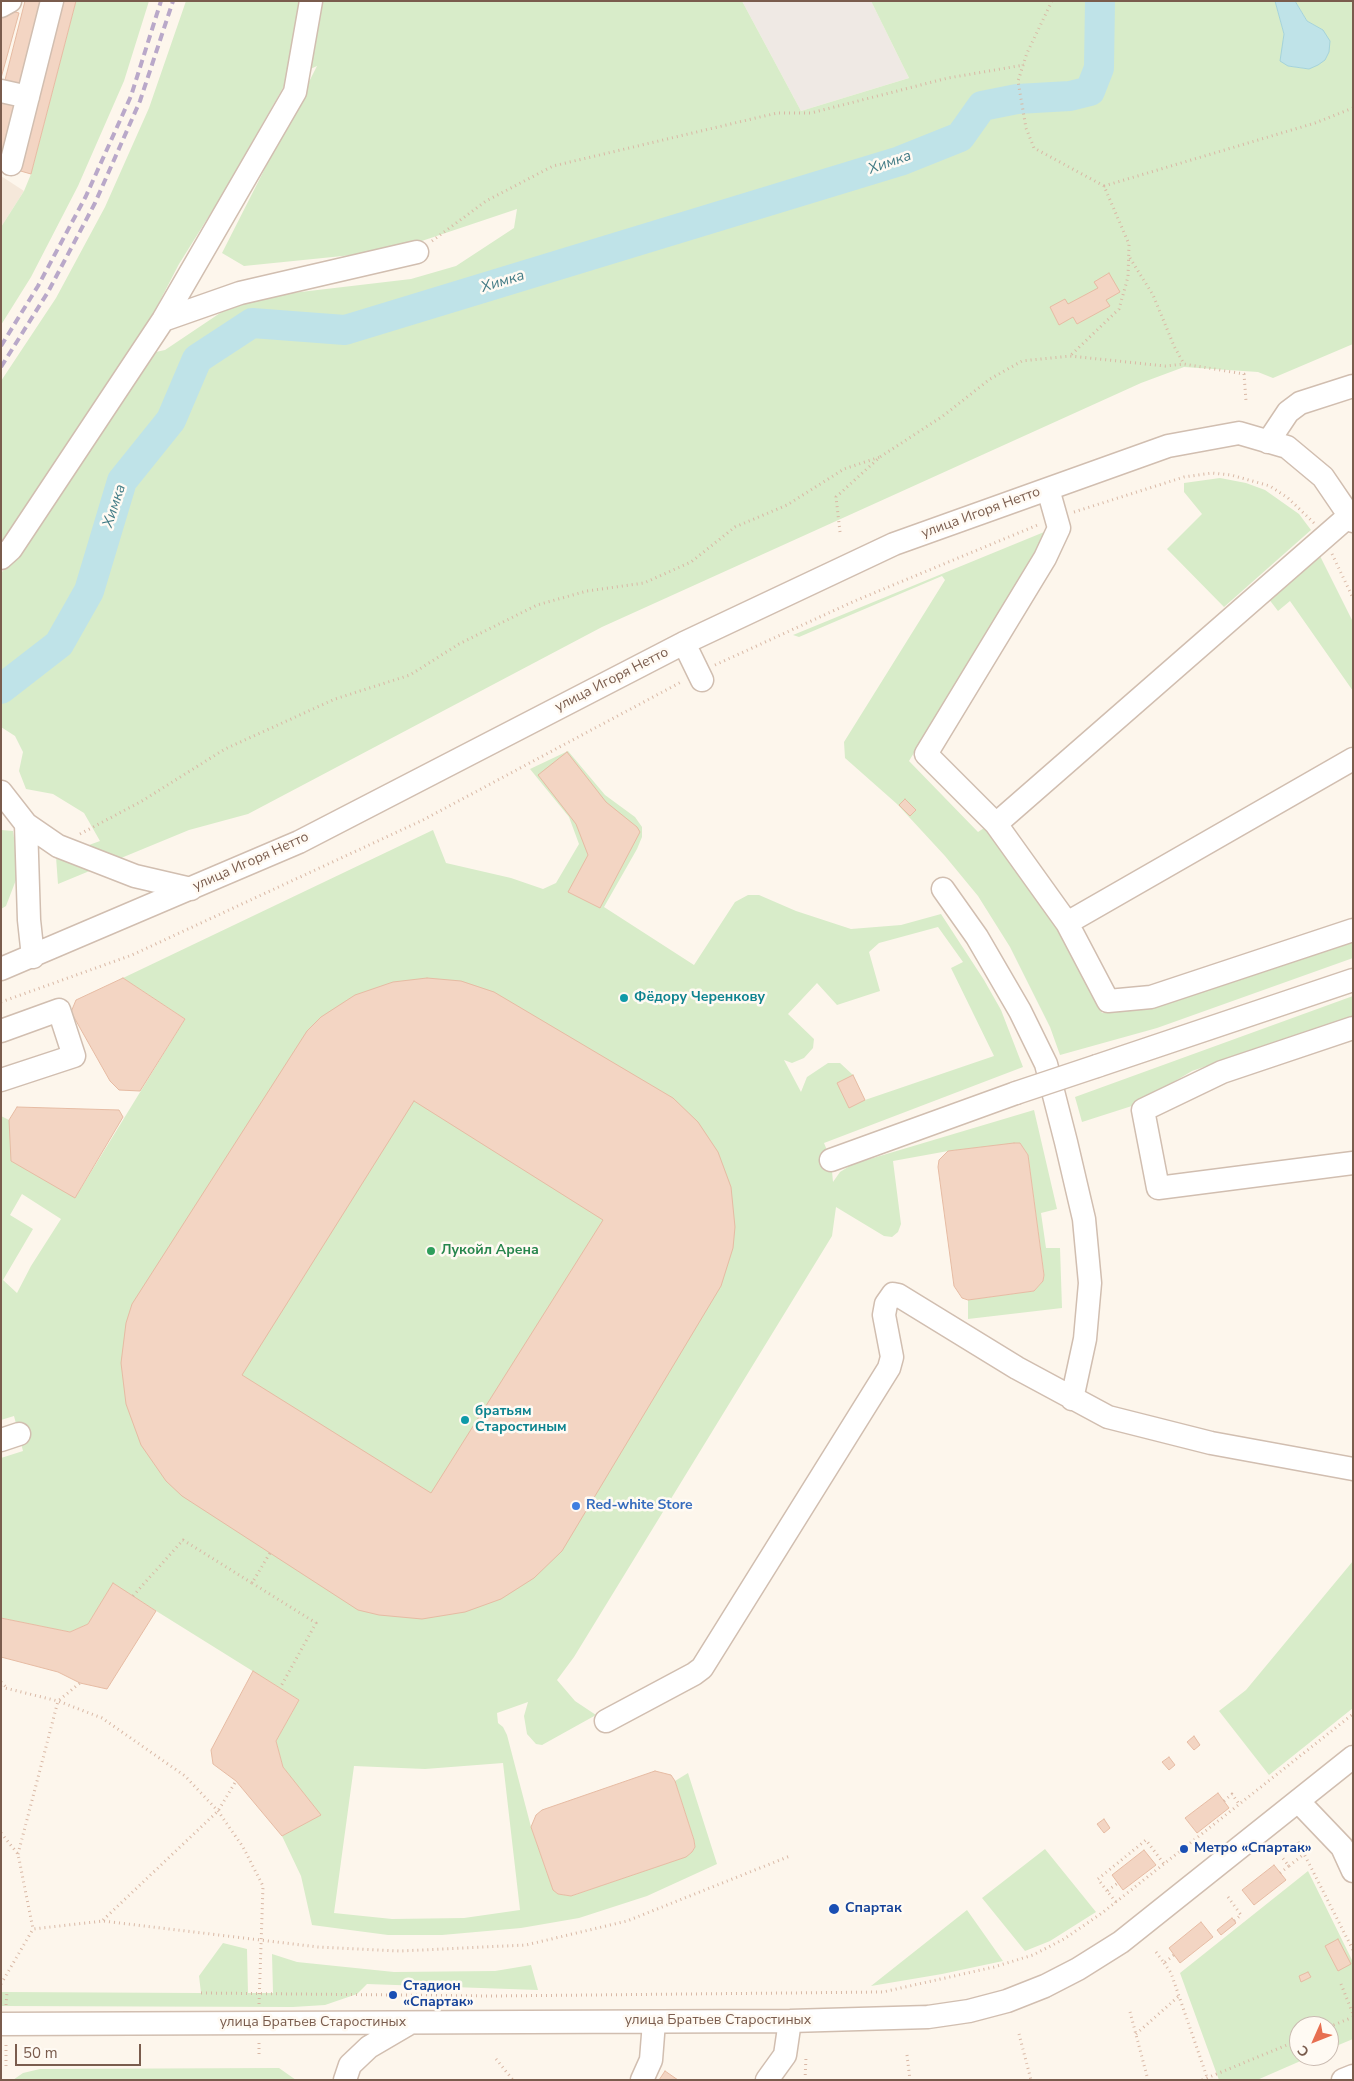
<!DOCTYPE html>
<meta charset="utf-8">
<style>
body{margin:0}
#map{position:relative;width:1354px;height:2081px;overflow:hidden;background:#fdf6ec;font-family:"Nunito Sans",sans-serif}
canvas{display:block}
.frame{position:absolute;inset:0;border:2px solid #7a5c4d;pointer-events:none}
.north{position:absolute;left:1289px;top:2016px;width:50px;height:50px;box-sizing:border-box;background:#fffaf3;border:1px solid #cabbb1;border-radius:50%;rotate:226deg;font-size:14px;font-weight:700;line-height:20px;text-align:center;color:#7a5c4d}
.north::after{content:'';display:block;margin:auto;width:18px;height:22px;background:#e76f51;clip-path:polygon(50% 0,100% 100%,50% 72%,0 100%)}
.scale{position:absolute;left:15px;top:2044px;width:126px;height:22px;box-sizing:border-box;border:2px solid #7a5c4d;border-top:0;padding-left:6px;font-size:15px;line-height:18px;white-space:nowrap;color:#7a5c4d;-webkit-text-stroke:4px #fffaf3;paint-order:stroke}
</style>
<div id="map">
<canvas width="1354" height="2081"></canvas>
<div class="frame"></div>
<div class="north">С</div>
<div class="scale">50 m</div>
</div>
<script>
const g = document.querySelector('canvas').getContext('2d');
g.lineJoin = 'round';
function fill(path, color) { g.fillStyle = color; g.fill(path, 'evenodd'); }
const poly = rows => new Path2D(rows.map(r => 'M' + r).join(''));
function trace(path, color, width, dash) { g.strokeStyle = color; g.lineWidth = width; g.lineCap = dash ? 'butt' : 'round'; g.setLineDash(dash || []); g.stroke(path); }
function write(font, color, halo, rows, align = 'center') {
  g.font = font + ' "Nunito Sans",sans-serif'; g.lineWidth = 5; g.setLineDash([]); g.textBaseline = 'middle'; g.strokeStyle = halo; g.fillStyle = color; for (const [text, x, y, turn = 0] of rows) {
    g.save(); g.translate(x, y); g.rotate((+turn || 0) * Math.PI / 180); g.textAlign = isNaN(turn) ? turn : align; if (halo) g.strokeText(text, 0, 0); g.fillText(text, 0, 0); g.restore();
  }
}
fill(poly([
 [1,176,24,191,1,227]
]), '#f5e8da');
fill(poly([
 [742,1,871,1,909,78,801,111]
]), '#efe9e4');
fill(poly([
 [76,1,149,1,124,81,78,186,31,277,1,325,1,227,24,191,31,174],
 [186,1,742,1,801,111,909,78,871,1,1275,1,1284,34,1283,45,1288,66,1309,69,1322,30,1307,21,1295,1,1353,1,1353,344,1273,378,1258,372,1184,367,1141,383,602,627,248,814,189,830,58,884,56,857,100,841,84,813,53,794,26,789,19,771,23,752,15,736,1,727,1,573,21,551,151,353,165,350,241,299,411,279,456,266,514,228,517,209,392,251,244,266,222,253,317,66,288,79,219,200,179,264,151,318,1,552,1,381,56,298,105,207,149,108],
 [1220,478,1246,483,1265,490,1299,514,1311,530,1224,607,1167,549,1202,514,1184,492,1184,483],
 [1049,530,909,761,978,832,987,826,1057,926,1102,1013,1163,1004,1353,940,1353,958,1157,1028,1060,1055,1050,1027,1010,947,978,896,945,856,897,804,845,758,844,742,945,580,942,576,799,637,793,635],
 [1319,554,1353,622,1353,691,1290,601,1278,611,1268,598],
 [568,751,605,795,635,817,642,827,642,837,637,849,604,907,694,965,735,902,748,895,759,895,796,911,851,929,901,925,941,914,984,980,1001,1010,1023,1067,824,1143,831,1160,833,1182,840,1172,853,1164,1034,1110,1057,1209,1041,1213,1046,1248,1060,1248,1062,1308,968,1319,968,1300,1034,1291,1043,1281,1044,1274,1028,1155,1020,1143,948,1151,893,1161,901,1224,898,1232,892,1237,884,1236,836,1207,832,1236,574,1657,557,1680,575,1701,596,1715,542,1745,536,1744,527,1734,524,1716,528,1702,497,1713,498,1723,503,1727,507,1735,531,1827,553,1889,558,1894,571,1896,685,1857,692,1852,695,1847,694,1840,675,1781,688,1773,717,1864,647,1896,579,1918,521,1928,442,1935,388,1935,312,1925,301,1876,282,1836,320,1815,283,1767,276,1741,299,1700,113,1584,88,1624,70,1632,1,1618,1,1458,23,1451,14,1416,1,1420,1,1116,9,1120,75,1198,185,1019,123,978,433,830,446,863,511,878,543,889,556,883,579,844,569,817,530,769],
 [938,927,963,962,951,968,994,1056,865,1100,853,1075,840,1063,828,1063,807,1077,801,1092,784,1060,792,1063,804,1058,813,1048,814,1039,788,1014,817,983,837,1005,880,991,869,952,879,943],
 [22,1194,61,1219,31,1266,17,1293,3,1280,33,1229,10,1215],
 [503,1763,520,1910,464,1918,392,1919,334,1913,354,1766,425,1769],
 [1,830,13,831,19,872,6,906,1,909],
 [1353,996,1353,1016,1192,1071,1135,1105,1082,1122,1075,1097],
 [1353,1561,1353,1708,1269,1775,1219,1711,1246,1690],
 [1045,1849,1096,1912,1050,1941,1025,1951,982,1898],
 [1308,1871,1353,1962,1353,2039,1329,2049,1329,2026,1299,2026,1299,2056,1312,2056,1257,2080,1219,2080,1180,1973],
 [967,1910,1003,1961,942,1974,871,1986],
 [223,1943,247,1949,248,1993,273,1993,272,1954,297,1962,394,1972,495,1971,531,1965,538,1990,367,1984,357,1994,325,2005,293,2007,1,2006,1,1992,201,1993,199,1976],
 [279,2068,296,2080,13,2080,23,2073,40,2069]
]), '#d8ecc9');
const water = poly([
 [1275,1,1295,1,1307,21,1323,30,1330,41,1329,52,1325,60,1318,65,1309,69,1288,66,1280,61,1284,34,1275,1]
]);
fill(water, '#bfe3e8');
trace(water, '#a5d3da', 1);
trace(poly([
 [1,689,59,644,89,591,122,481,171,420,197,359,252,323,345,330,900,161,960,137,982,106,1017,99,1070,96,1090,91,1099,68,1100,1]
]), '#bfe3e8', 30);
const building = poly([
 [25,1,42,1,19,92,3,88,25,1],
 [61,1,76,1,31,174,17,170,61,1],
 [4,9,19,13,1,78,1,19,4,9],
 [1,96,17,99,1,163,1,96],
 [1109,273,1120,292,1106,300,1110,306,1077,324,1073,317,1059,325,1050,307,1065,299,1068,304,1098,288,1094,282,1109,273],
 [567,752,606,802,637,827,640,832,600,908,568,892,588,855,576,824,538,775,567,752],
 [905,799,916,810,910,816,899,805,905,799],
 [123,978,185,1019,140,1091,119,1090,110,1081,71,1012,76,1000,123,978],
 [427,978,461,981,494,992,673,1098,698,1122,718,1152,731,1187,735,1227,733,1248,721,1286,562,1551,534,1578,501,1599,465,1612,422,1619,379,1615,358,1610,182,1496,166,1481,141,1445,126,1404,121,1363,126,1323,132,1304,307,1031,321,1017,355,995,393,982,427,978],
 [414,1101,603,1220,431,1493,242,1375,414,1101],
 [853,1075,865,1100,849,1108,837,1083,853,1075],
 [17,1107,119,1110,123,1117,75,1198,11,1161,9,1120,17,1107],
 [1014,1143,1020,1143,1028,1155,1044,1275,1043,1281,1034,1291,968,1300,962,1298,954,1286,938,1167,939,1160,948,1151,1014,1143],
 [113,1583,156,1611,107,1689,80,1683,58,1672,1,1657,1,1618,70,1632,88,1624,113,1583],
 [253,1671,299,1700,276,1741,283,1767,321,1815,282,1836,236,1781,213,1764,211,1750,253,1671],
 [1194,1736,1200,1745,1194,1750,1187,1742,1194,1736],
 [1169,1757,1175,1765,1169,1770,1162,1762,1169,1757],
 [655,1771,671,1775,675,1781,694,1840,695,1847,692,1852,686,1857,571,1896,558,1894,553,1890,531,1827,536,1815,542,1810,655,1771],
 [1218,1793,1229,1808,1197,1833,1185,1818,1218,1793],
 [1104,1819,1110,1828,1104,1833,1097,1824,1104,1819],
 [1144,1850,1156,1865,1123,1890,1112,1875,1144,1850],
 [1274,1865,1286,1880,1254,1905,1242,1890,1274,1865],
 [1232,1918,1236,1923,1221,1935,1217,1930,1232,1918],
 [1201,1922,1213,1937,1180,1963,1169,1948,1201,1922],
 [1338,1939,1351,1964,1338,1971,1325,1946,1338,1939],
 [1308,1972,1311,1977,1301,1982,1299,1976,1308,1972],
 [665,2071,678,2080,659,2080,665,2071]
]);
fill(building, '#f3d5c3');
trace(building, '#e6bba3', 1);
const minor = poly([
 [1,6,10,1],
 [1,91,28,97],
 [11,164,52,1],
 [163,320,240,293,417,252],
 [1268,442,1288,412,1300,403,1353,386],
 [1048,489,1059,528,1045,558,926,754,996,824,1067,923,1108,1001,1151,997,1353,930],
 [1,558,11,549,163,320,295,92,311,1],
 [684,643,702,680],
 [1,792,26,824,29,920,33,957],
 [26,824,58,846,135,876,191,889],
 [996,824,1350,515],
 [943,889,977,937,1020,1011,1046,1064,1066,1142,1084,1219,1090,1283,1085,1339,1072,1399],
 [1067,923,1353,759],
 [1,969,299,842,684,643,894,544,1168,446,1239,433,1287,447,1323,477,1353,521],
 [1353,1028,1222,1072,1143,1110,1158,1188,1353,1163],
 [1,1031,59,1010,74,1056,1,1080],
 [1097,1066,1353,980],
 [831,1160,1016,1093],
 [1,1440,19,1434],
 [606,1721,694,1674,702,1668,889,1368,892,1357,884,1315,886,1304,893,1294,898,1295,1017,1368,1108,1417,1211,1443,1353,1469],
 [1298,1801,1342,1847,1353,1871],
 [1,2024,790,2021,928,2017,969,2011,1007,2001,1045,1986,1078,1969,1121,1942,1353,1757],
 [345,2080,350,2065,369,2047,410,2023],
 [642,2080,651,2060,654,2022],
 [767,2080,785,2055,790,2021],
 [1343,2080,1353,2076]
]);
trace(minor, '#d1beb0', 25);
trace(poly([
 [1052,1,1027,53,1018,81,1026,128,1034,148,1104,186,1129,244,1128,277,1119,309,1071,355],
 [1104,186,1315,123,1353,108],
 [432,241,486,201,553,166,777,113,811,113,948,78,1024,65],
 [1130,258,1153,295,1174,346,1184,364],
 [1074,512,1184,477,1212,473,1231,475,1270,486,1288,498,1314,523],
 [840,532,836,497,880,457,943,416,990,379,1022,361,1070,356,1165,366,1184,364,1244,374,1246,401],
 [1332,554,1353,598],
 [715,665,857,600,1040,524],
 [80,834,142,801,225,749,335,699,410,675,459,644,537,605,587,591,644,583,691,562,735,527,787,505,844,469,880,457],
 [1,1002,132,955,423,820,683,681],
 [252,1583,316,1623,280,1688],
 [133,1596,183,1540,252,1583,270,1553],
 [1,1682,7,1688],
 [1,1687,58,1701,102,1718,185,1776,218,1811,243,1847,263,1886,259,2005],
 [1224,1801,1232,1794,1239,1804],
 [1,1833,18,1854,33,1929,103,1921,318,1947,400,1951,526,1945,627,1921,790,1856],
 [1298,1842,1353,1950],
 [18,1854,58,1701,80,1683],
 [1289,1866,1304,1854],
 [1280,1873,1289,1866,1281,1856],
 [1107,1891,1098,1879,1146,1840,1164,1864],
 [1228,1897,1241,1915,1234,1921],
 [1116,1902,1107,1891,1118,1883],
 [103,1920,218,1811,236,1781],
 [1156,1952,1164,1963,1174,1955],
 [1164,1963,1171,1973,1208,2080],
 [1,1984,33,1929],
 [1341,1984,1353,2014],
 [201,1993,492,1996,883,1992,994,1967,1033,1955,1064,1939,1102,1913,1353,1714],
 [6,2005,7,1992],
 [1130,2012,1148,2080],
 [1329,2027,1353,2017],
 [1019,2034,1031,2080],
 [1136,2034,1179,1996],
 [259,2043,259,2058],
 [907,2055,910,2080],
 [496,2059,513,2080],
 [6,2066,6,2044],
 [805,2080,806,2057],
 [1202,2080,1299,2040]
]), '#d9b8a5', 3, [1, 4]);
trace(minor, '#fff', 22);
trace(poly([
 [1,346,38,286,86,196,131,96,161,1],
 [1,367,48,292,95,203,140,101,173,1]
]), '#b9a8c9', 4, [8, 5]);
const minorBridge = poly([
 [1016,1093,1097,1066]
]);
trace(minorBridge, '#d1beb0', 25, []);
trace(minorBridge, '#fff', 22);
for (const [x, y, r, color] of [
 [624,998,5,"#0f9aa8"],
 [431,1251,5,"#2e9e5b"],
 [465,1420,5,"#0f9aa8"],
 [576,1506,5,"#3f7fe0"],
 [1184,1849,5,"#1a4fb4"],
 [834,1909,6,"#1a4fb4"],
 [393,1995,5,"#1a4fb4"]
]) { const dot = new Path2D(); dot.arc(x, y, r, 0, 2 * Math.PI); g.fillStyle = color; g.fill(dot); trace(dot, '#fffaf3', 2); }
write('14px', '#7a5c4d', '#fffaf3', [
 ["улица Игоря Нетто",981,513,-20],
 ["улица Игоря Нетто",612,680,-27],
 ["улица Игоря Нетто",251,862,-24],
 ["улица Братьев Старостиных",718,2021],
 ["улица Братьев Старостиных",313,2023]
]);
write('bold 14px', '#0d838f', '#fffaf3', [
 ["Фёдору Черенкову",634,998],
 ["братьям",475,1412],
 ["Старостиным",475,1428]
], 'left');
write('bold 14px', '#27864d', '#fffaf3', [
 ["Лукойл Арена",441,1251]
], 'left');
write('bold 14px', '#366cbe', '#fffaf3', [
 ["Red-white Store",586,1506]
], 'left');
write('bold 14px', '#164399', '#fffaf3', [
 ["Метро «Спартак»",1194,1849],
 ["Спартак",845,1909],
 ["Стадион",403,1987],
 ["«Спартак»",403,2003]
], 'left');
write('italic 15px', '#437c86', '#fffaf3', [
 ["Химка",890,163,-19],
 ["Химка",503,282,-17],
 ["Химка",115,506,-72]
]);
</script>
